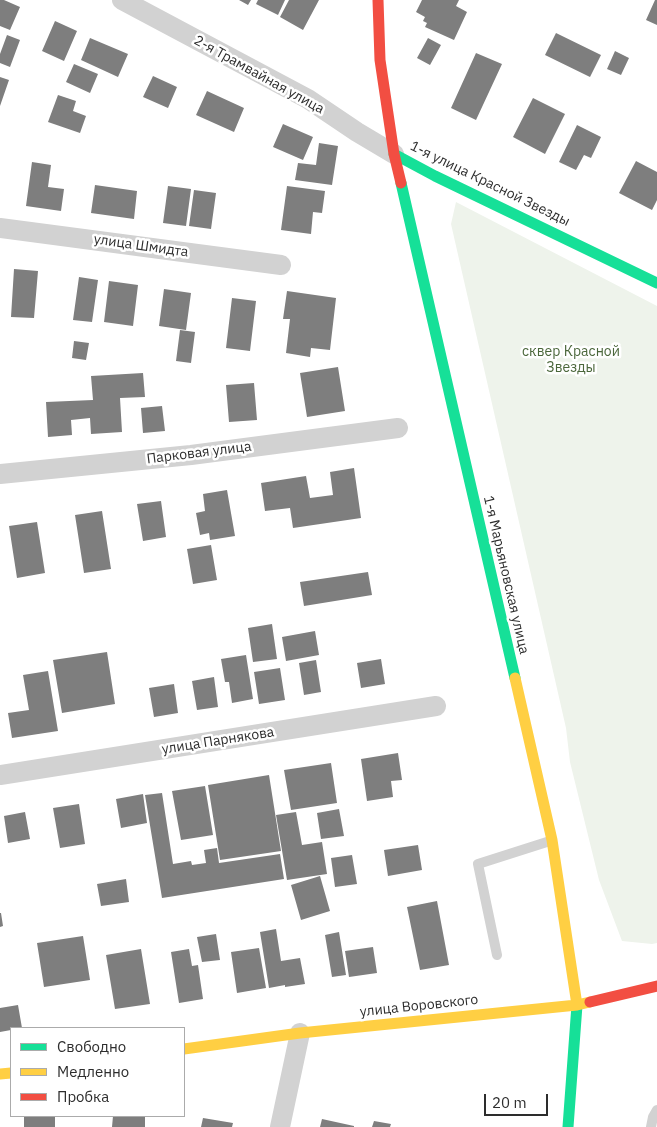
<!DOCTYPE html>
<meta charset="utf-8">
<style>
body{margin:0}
#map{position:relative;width:657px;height:1127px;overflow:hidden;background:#fff;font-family:"IBM Plex Sans",sans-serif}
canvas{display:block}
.legend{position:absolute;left:10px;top:1027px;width:175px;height:90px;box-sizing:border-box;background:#fff;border:1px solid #ababab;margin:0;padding:6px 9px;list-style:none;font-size:15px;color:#2d2d2d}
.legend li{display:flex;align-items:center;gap:10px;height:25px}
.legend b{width:25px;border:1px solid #ababab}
.scale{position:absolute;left:484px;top:1094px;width:64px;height:22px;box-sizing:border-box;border:2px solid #2d2d2d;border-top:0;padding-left:6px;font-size:15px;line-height:18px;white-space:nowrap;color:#2d2d2d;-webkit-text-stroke:4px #fff;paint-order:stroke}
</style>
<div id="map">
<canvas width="657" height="1127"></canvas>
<ul class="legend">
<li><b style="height:6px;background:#16e098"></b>Свободно</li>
<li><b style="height:6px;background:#ffcf43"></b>Медленно</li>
<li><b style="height:6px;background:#f24e42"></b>Пробка</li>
</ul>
<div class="scale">20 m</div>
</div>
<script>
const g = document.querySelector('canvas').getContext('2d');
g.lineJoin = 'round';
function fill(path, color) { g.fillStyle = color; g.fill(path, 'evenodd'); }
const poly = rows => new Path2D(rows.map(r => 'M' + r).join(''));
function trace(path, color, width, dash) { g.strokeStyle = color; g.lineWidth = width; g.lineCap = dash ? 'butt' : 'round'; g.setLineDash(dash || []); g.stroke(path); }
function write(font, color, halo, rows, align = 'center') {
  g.font = font + ' "IBM Plex Sans",sans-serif'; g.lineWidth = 5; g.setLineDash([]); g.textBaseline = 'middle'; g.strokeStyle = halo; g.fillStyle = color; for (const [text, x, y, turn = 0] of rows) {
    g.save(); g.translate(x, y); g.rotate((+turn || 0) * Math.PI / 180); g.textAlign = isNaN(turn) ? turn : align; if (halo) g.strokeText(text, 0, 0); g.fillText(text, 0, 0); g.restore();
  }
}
fill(poly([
 [456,202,657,306,657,943,652,944,622,941,599,880,570,762,566,728,451,224]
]), '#eef3eb');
fill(poly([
 [0,0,4,0,20,7,10,30,0,26],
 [239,0,251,0,248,5],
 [258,0,285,0,278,15,256,4],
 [289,0,319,0,303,30,280,17],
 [422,0,459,0,456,6,467,12,454,40,425,27,427,23,423,21,425,17,416,12],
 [655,0,657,0,657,25,646,20],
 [55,21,77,31,64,61,42,51],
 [556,33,601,55,590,77,545,55],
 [7,35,20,40,10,67,0,63,0,54],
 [90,38,128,54,118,77,81,60],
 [428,38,441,45,430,65,417,58],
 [615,51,629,58,621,75,607,69],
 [476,53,502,64,476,120,451,108],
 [74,64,98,74,90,93,66,82],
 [153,76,177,87,168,108,143,97],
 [0,77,9,80,0,106],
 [207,91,244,108,234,132,196,115],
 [58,95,76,101,73,111,86,116,80,133,48,122],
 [533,98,565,114,545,154,513,137],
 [283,124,313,137,303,160,273,147],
 [577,125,601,137,591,158,584,155,576,170,559,162],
 [319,143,338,146,332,185,295,180,298,163,316,165],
 [636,161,657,172,657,200,652,210,619,193],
 [32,162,51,165,48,187,64,189,61,211,26,206],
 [95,185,137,191,134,219,91,213],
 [168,186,191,189,186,226,163,223],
 [287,186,325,191,322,213,313,212,311,234,281,230],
 [194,190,216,193,211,229,189,226],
 [14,269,38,271,34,318,11,317],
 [79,277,98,280,92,322,73,320],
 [109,281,138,285,133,326,104,322],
 [164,289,191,293,186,330,159,326],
 [287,291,336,298,330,350,311,348,310,357,286,353,290,319,283,319],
 [232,298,256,301,250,351,226,348],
 [180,330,195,332,191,363,176,361],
 [74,341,89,343,86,360,72,358],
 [338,367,345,411,307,417,300,373],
 [143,373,145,397,120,398,122,432,91,434,90,418,71,420,72,435,48,437,46,402,93,400,91,376],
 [254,383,257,420,229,422,226,385],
 [162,406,165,431,143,433,141,408],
 [354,468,361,518,293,528,290,508,265,511,261,483,306,476,310,498,333,495,330,472],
 [227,490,235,536,210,540,209,533,200,535,196,513,205,511,203,494],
 [161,501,166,537,143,541,137,504],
 [102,511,111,569,84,573,75,515],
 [37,522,45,573,17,578,9,526],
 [211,545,217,580,193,584,187,549],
 [368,572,372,595,304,606,300,582],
 [272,624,277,659,253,662,248,628],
 [315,631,319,655,286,661,282,637],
 [107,652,115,704,62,713,53,660],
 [246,655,253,699,232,703,229,682,225,682,221,659],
 [381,659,385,684,361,688,357,663],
 [316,660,321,692,304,695,299,663],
 [280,668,285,700,259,704,254,672],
 [48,671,58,731,12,738,8,713,29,710,23,675],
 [214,677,218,707,197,710,192,681],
 [174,684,178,713,154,717,149,688],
 [398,753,402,780,391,781,393,797,367,801,361,759],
 [331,763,337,803,291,810,284,770],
 [269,775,281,851,220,860,208,785],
 [205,786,213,835,181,840,172,791],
 [162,793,173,864,191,861,192,865,206,863,204,850,217,848,219,863,280,854,284,879,162,898,145,795],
 [143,794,147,823,121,828,116,799],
 [79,804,85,844,60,848,53,808],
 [339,809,344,836,321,839,317,813],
 [25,812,30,839,8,843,4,816],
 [296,812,302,845,322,842,327,874,287,880,276,815],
 [418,845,422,870,388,876,384,850],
 [352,855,357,884,335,887,331,858],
 [320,876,330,911,301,920,291,885],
 [126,879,129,902,101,906,97,884],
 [437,901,449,965,420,970,407,907],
 [0,913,1,913,3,926,0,927],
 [276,929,281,961,300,958,305,984,285,987,285,985,269,988,260,932],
 [339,932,346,975,332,977,325,935],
 [216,934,220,960,202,962,197,937],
 [83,936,90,980,44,987,37,943],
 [373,947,377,973,349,977,345,951],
 [259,948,266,988,237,993,231,952],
 [141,949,150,1004,115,1009,106,955],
 [189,949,192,966,198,965,203,999,179,1003,171,952],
 [18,1005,22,1028,11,1028,11,1030,0,1032,0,1008],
 [24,1116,55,1116,55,1127,24,1127],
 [113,1116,145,1116,145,1127,112,1127],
 [203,1118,233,1123,232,1127,201,1127],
 [322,1119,354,1126,354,1127,320,1127],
 [374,1121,391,1124,390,1127,372,1127]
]), '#7e7e7e');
trace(poly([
 [497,955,478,864,550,841],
 [651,1127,653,1117,657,1110]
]), '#d2d2d2', 10);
trace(poly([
 [122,0,308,99,357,132,394,154],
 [0,228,281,265],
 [0,474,191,455,398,428],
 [0,775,436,706],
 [280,1127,300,1033]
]), '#d2d2d2', 20);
trace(poly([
 [394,154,435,176,657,283],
 [401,183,515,678],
 [568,1127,577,1005]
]), '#16e098', 11);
trace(poly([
 [515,678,552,840,577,1005],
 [184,1049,300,1033,577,1005,590,1002],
 [0,1074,11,1073]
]), '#ffcf43', 11);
trace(poly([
 [378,0,380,60,394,154,401,183],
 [590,1002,657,986]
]), '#f24e42', 11);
write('14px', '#2d2d2d', '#fff', [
 ["2-я Трамвайная улица",259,75,29],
 ["1-я улица Красной Звезды",490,184,26],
 ["улица Шмидта",141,246,8],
 ["Парковая улица",199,453,-7],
 ["1-я Марьяновская улица",506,575,77],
 ["улица Парнякова",218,741,-9],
 ["улица Воровского",419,1006,-6]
]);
write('14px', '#4b673b', '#fff', [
 ["сквер Красной",571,352],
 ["Звезды",571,368]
]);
</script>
